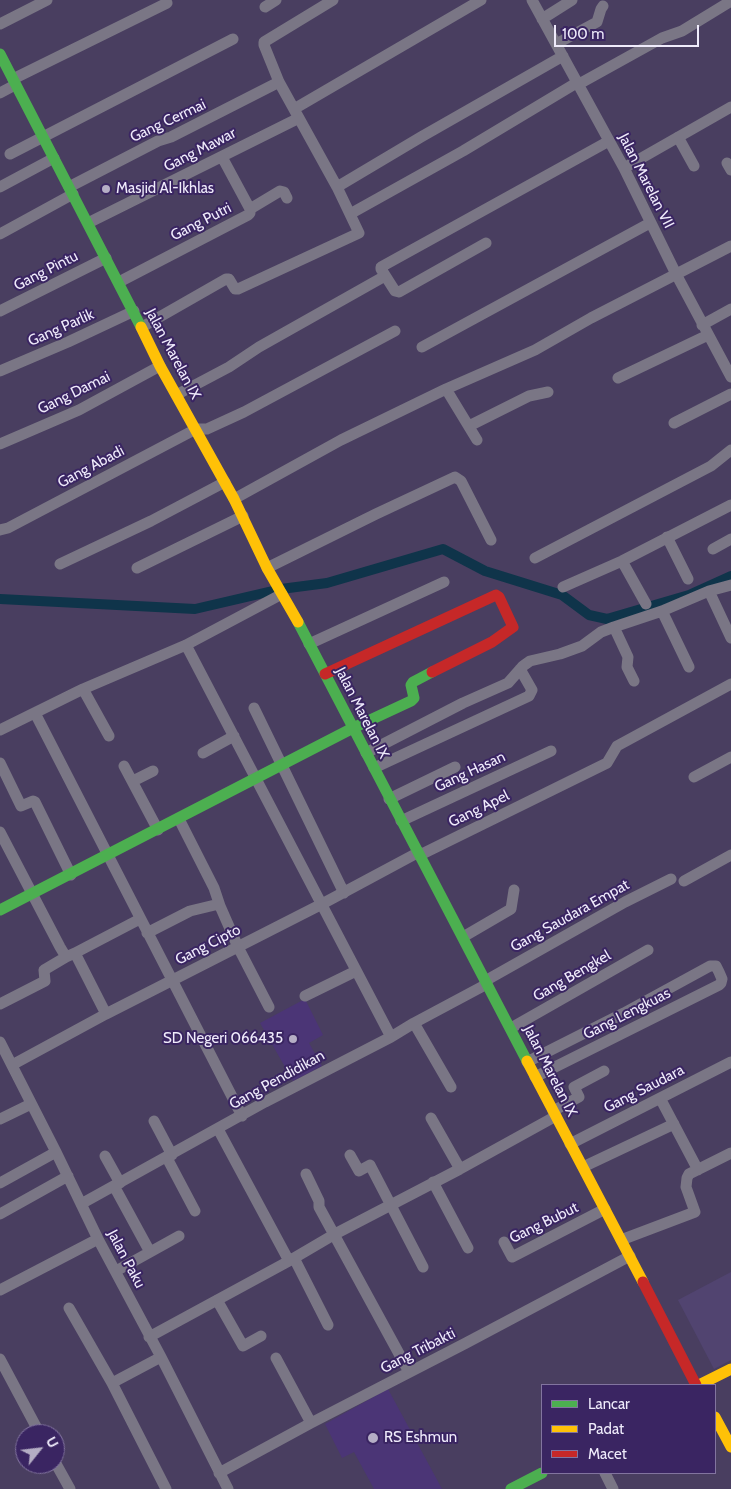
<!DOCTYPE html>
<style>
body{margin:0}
#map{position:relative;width:731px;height:1489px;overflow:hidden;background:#493e60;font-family:Cabin,sans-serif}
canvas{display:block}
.legend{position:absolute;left:541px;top:1384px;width:175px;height:90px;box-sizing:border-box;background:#3a2562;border:1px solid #82749f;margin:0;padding:6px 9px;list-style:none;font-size:15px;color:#efebfb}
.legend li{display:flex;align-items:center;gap:10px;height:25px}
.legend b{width:25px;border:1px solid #82749f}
.north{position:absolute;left:15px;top:1424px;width:50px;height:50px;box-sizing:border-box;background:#3a2562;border:1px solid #82749f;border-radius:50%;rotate:61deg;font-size:14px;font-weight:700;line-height:20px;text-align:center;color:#efebfb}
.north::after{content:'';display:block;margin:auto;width:18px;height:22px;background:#b5aec5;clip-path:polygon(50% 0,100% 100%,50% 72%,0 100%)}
.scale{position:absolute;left:554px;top:25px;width:145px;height:22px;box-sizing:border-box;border:2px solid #efebfb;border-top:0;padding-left:6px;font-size:15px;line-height:18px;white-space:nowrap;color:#efebfb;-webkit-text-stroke:4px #3a2562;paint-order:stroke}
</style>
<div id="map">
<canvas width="731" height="1489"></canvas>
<ul class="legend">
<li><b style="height:6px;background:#4caf50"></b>Lancar</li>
<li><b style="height:6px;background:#ffc107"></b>Padat</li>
<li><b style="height:6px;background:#c62828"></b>Macet</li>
</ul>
<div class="north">U</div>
<div class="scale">100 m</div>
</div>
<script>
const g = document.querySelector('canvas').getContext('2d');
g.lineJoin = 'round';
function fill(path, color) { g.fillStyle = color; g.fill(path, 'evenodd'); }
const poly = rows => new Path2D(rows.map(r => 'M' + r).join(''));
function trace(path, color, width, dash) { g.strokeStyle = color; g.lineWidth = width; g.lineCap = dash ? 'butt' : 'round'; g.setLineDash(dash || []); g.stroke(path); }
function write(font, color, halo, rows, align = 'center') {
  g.font = font + ' Cabin,sans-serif'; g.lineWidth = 4; g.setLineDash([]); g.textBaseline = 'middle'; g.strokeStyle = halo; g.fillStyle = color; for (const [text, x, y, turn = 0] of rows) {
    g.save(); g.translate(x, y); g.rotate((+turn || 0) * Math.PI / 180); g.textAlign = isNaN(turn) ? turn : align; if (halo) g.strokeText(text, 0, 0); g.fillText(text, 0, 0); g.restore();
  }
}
fill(poly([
 [305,999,323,1035,309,1043,322,1066,293,1081,260,1023],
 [388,1389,442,1489,374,1489,354,1452,342,1458,325,1424]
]), '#4b3576');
fill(poly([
 [731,1272,731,1360,714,1369,678,1300]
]), '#514470');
trace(poly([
 [0,599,195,609,281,589,327,583,443,549,485,571,562,595,589,615,607,619,689,595,731,576]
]), '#0f344a', 10);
trace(poly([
 [532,0,624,168,676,274,731,377],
 [265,7,276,0],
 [542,19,572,0],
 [0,24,47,0],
 [556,44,597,22,601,9,603,6],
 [13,79,167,3],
 [579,84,662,38,682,31,731,1],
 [0,93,15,85],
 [294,109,481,0],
 [678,137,694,166],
 [10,154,233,39],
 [222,157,250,209],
 [727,163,731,170],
 [624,168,731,107],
 [0,187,54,158],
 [69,187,158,141,171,137,279,82],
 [337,187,421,137,563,56],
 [350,214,463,151,578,82],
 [88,223,299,118],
 [0,234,73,194],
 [486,243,399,292,395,291,381,269,381,267,609,141],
 [119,282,248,215,250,213,250,209,280,191,284,192,287,198],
 [0,311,106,258],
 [702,325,731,309],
 [142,327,226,279,229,279,235,289,238,289,359,233,337,187,279,82,264,45,264,42,333,0],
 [422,347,650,223],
 [0,371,68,342,134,311],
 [618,378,708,335],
 [446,389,477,440],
 [178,394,229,367,259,347,385,276],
 [674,423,731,394],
 [469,426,529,396,548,392],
 [0,444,79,410,160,366],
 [234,499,341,440,446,389,535,350,591,318,731,246],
 [0,530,8,528,196,429,207,429,244,412,395,331],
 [667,537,688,579],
 [713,549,731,539],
 [535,558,711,466,731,450],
 [622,561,646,604],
 [60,564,151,521,225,482],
 [137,568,243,516],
 [267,568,376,514,455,477,461,481,491,540],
 [563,587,622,561,731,505],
 [709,591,731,638],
 [662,611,689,667],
 [614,627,628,657,627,667,634,681],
 [309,644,444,582],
 [186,645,391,1037],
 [83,689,109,736],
 [254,708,344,893],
 [35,713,242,1116],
 [0,730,83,689,186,645,282,594],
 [203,753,234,736],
 [366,753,463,703,508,683,523,666,530,661,560,654,582,646,601,632,614,627,662,611,709,591,731,585],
 [0,763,21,806,33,801,35,802,71,875],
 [124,766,158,830],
 [374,768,529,696,532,690,520,669],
 [694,777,731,757],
 [133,781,153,771],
 [389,799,455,767],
 [179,819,214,888,220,906,238,947,269,1007],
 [401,821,551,751],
 [0,832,60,947,66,957,75,953,106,1014],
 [420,855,607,763,617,746,731,684],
 [684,881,731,855],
 [147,933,190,911,219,904],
 [463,937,511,909,514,890],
 [75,953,140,919],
 [485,981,625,902,671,879],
 [305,996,356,971],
 [0,1004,45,981,44,970,66,957],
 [414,1023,451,1087],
 [511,1028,648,950],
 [0,1042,56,1152,98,1239,161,1357,228,1489],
 [527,1062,624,1013,710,966,716,966,719,972,722,979,721,983,719,985,535,1077],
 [12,1065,106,1014,322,904,419,852],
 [660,1098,698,1170],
 [553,1111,579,1097,574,1087,604,1071],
 [431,1118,460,1169],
 [0,1119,31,1104],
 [154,1121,172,1155],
 [218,1129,289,1261],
 [570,1144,731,1062],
 [350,1155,359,1171,370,1165,423,1267],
 [105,1156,120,1183],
 [167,1158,195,1211],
 [583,1167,674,1124],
 [306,1174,319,1201,319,1207,409,1372],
 [433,1182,468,1248],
 [0,1183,56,1152],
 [114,1186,150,1252],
 [81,1204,265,1102,391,1037,414,1023,487,984],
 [0,1214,68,1176],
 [621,1240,695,1212,686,1187,687,1178,689,1174,731,1153],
 [504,1242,512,1257,605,1209],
 [294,1258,328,1325],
 [116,1271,179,1236],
 [0,1290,98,1239],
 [217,1300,243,1346,261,1336],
 [69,1308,112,1383,166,1489],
 [149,1337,289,1261,335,1234,460,1169,556,1116],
 [276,1358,311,1423],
 [0,1359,40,1434],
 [112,1383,161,1357],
 [55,1462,70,1489],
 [219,1473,311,1423,466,1343,630,1256],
 [605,1473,613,1489]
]), '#7a7685', 11);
trace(poly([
 [0,54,141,327],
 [298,622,527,1061],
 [0,910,353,728,411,701,414,698,411,685,413,682,432,672],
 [511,1489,542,1473]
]), '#4caf50', 11);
trace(poly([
 [141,327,160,366,234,499,267,568,298,622],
 [527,1061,643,1282],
 [699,1385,731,1369],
 [715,1417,731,1447]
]), '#ffc107', 11);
trace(poly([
 [325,674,496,595,499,597,513,627,492,642,432,672],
 [643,1282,696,1385]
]), '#c62828', 11);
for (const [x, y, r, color] of [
 [106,189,5,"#b5aec5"],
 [293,1039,5,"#b5aec5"],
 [373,1438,6,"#b5aec5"]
]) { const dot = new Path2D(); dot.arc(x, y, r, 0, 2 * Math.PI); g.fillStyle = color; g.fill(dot); trace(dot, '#3a2562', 2); }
write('15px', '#efebfb', '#3a2562', [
 ["Gang Cermai",168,121,-25],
 ["Gang Mawar",200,150,-27],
 ["Jalan Marelan VII",646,181,63],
 ["Gang Putri",201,222,-27],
 ["Gang Pintu",46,271,-27],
 ["Gang Parlik",61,328,-24],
 ["Jalan Marelan IX",173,354,62],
 ["Gang Damai",74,393,-26],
 ["Gang Abadi",91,467,-28],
 ["Jalan Marelan IX",362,713,63],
 ["Gang Hasan",470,772,-25],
 ["Gang Apel",479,809,-26],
 ["Gang Saudara Empat",570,916,-29],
 ["Gang Cipto",208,945,-27],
 ["Gang Bengkel",572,976,-30],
 ["Gang Lengkuas",627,1014,-27],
 ["Jalan Marelan IX",550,1071,63],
 ["Gang Pendidikan",277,1080,-29],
 ["Gang Saudara",644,1089,-27],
 ["Gang Bubut",544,1223,-26],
 ["Jalan Paku",126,1259,62],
 ["Gang Tribakti",418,1351,-27]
]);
write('15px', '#efebfb', '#3a2562', [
 ["Masjid Al-Ikhlas",116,189],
 ["SD Negeri 066435",283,1039,"right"],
 ["RS Eshmun",384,1438]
], 'left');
</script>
